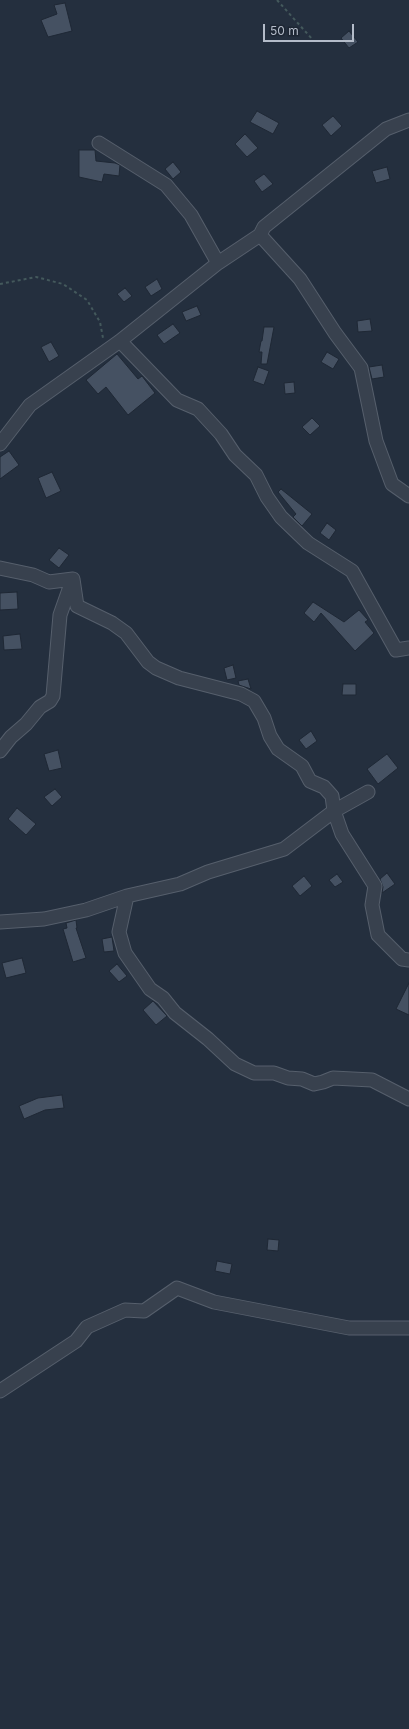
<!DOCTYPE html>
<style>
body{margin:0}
#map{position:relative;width:409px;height:1729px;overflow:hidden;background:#242f3e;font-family:Inter,sans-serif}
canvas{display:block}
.scale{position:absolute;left:263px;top:24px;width:91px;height:18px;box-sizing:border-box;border:2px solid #b4bcc9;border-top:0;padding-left:5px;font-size:12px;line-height:14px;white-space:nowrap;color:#b4bcc9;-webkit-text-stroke:3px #1d2633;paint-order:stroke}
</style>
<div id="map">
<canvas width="409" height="1729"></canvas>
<div class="scale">50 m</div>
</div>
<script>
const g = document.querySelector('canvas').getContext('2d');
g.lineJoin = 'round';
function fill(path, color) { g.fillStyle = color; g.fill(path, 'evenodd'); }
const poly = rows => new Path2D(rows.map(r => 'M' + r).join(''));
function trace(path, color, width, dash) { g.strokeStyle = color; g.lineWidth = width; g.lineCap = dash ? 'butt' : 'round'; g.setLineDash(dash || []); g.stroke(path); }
const building = poly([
 [65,3,72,31,48,37,41,20,57,14,54,5,65,3],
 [349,31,358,42,349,48,341,38,349,31],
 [257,111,279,123,273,134,250,122,257,111],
 [333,116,342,126,331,136,322,125,333,116],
 [245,134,258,148,247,157,235,144,245,134],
 [79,150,95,150,96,161,115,163,120,165,119,176,104,174,102,182,79,177,79,150],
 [173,162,181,172,173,179,165,169,173,162],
 [387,167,390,179,376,183,372,171,387,167],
 [264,174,273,184,262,192,254,181,264,174],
 [157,279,162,289,151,296,145,287,157,279],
 [125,288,132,296,124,302,117,294,125,288],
 [197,306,201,315,186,321,182,312,197,306],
 [370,319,372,331,358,332,357,321,370,319],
 [173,324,180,333,164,344,157,335,173,324],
 [264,327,274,327,267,364,261,364,262,352,259,352,261,341,262,341,264,327],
 [51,342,59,356,49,362,41,347,51,342],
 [327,352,339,359,333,369,321,362,327,352],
 [117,354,138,379,142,376,155,393,128,415,106,387,98,394,86,380,117,354],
 [382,365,384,377,372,379,369,367,382,365],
 [258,367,269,371,264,385,253,381,258,367],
 [294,382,295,393,285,394,284,383,294,382],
 [312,418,320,426,310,435,302,427,312,418],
 [9,451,19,465,0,479,0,457,9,451],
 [52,472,61,491,46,498,38,478,52,472],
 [281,489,312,514,302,526,293,517,296,514,278,492,281,489],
 [327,523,336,530,329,540,320,533,327,523],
 [59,548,69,555,59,568,49,560,59,548],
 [17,592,18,609,0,610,0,593,17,592],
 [313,602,344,622,359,610,368,620,365,622,374,633,355,651,321,613,314,622,304,613,313,602],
 [20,634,22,649,4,650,3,636,20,634],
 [233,665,236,678,227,680,224,668,233,665],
 [248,679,251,689,239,685,238,681,248,679],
 [343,684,356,684,356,695,342,695,343,684],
 [311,731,317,741,306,749,299,740,311,731],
 [58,750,62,768,49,771,44,754,58,750],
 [387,754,398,768,378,784,367,769,387,754],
 [55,789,62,797,52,806,44,797,55,789],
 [17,808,36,824,26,835,8,819,17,808],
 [387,873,395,884,382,893,383,887,380,879,387,873],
 [337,874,343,882,335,887,329,880,337,874],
 [304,876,312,886,300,896,292,886,304,876],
 [76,920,77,928,76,928,86,958,73,962,63,929,67,928,66,923,76,920],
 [112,937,114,951,104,952,102,939,112,937],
 [22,958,26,973,6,978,2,963,22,958],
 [117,964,127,976,119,982,109,971,117,964],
 [409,983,409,1015,396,1009,409,983],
 [153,1001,167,1016,156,1025,143,1010,153,1001],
 [62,1095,64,1108,45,1110,24,1119,19,1106,38,1098,62,1095],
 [268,1239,279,1240,278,1251,267,1250,268,1239],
 [217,1261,232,1264,230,1274,215,1271,217,1261]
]);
fill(building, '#455162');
trace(building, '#1f2835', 1);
const street = poly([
 [99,143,166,185,191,215,218,263],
 [260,235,300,279,335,333,361,368,376,441,392,484,409,496],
 [120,341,177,400,198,409,221,434,235,455,256,475,267,497,281,517,308,543,352,571,396,650,409,648],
 [0,444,30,405,120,341,218,263,260,235,264,227,386,129,409,120],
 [0,568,33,575,49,582,73,579,77,606,112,623,126,633,148,662,156,668,179,678,241,694,254,701,264,718,270,736,278,749,302,766,310,781,324,787,332,796,334,811,284,849,208,872,180,884,127,896,86,910,44,919,0,922],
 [0,751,11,737,26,724,40,707,50,701,53,696,60,615,72,581],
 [368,792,334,811,342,834,375,886,372,905,378,935,402,959,409,960],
 [127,896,119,932,125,953,150,989,163,998,175,1013,208,1039,235,1064,254,1073,274,1073,288,1078,302,1079,314,1084,323,1082,333,1078,372,1080,409,1099],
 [0,1391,76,1341,87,1327,125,1310,144,1311,177,1288,214,1302,349,1328,409,1328]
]);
trace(street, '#565f6c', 15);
trace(poly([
 [277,0,313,40],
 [0,284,36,277,63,284,87,300,100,322,103,338]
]), '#44595c', 2, [3, 3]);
trace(street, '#38414e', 13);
</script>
